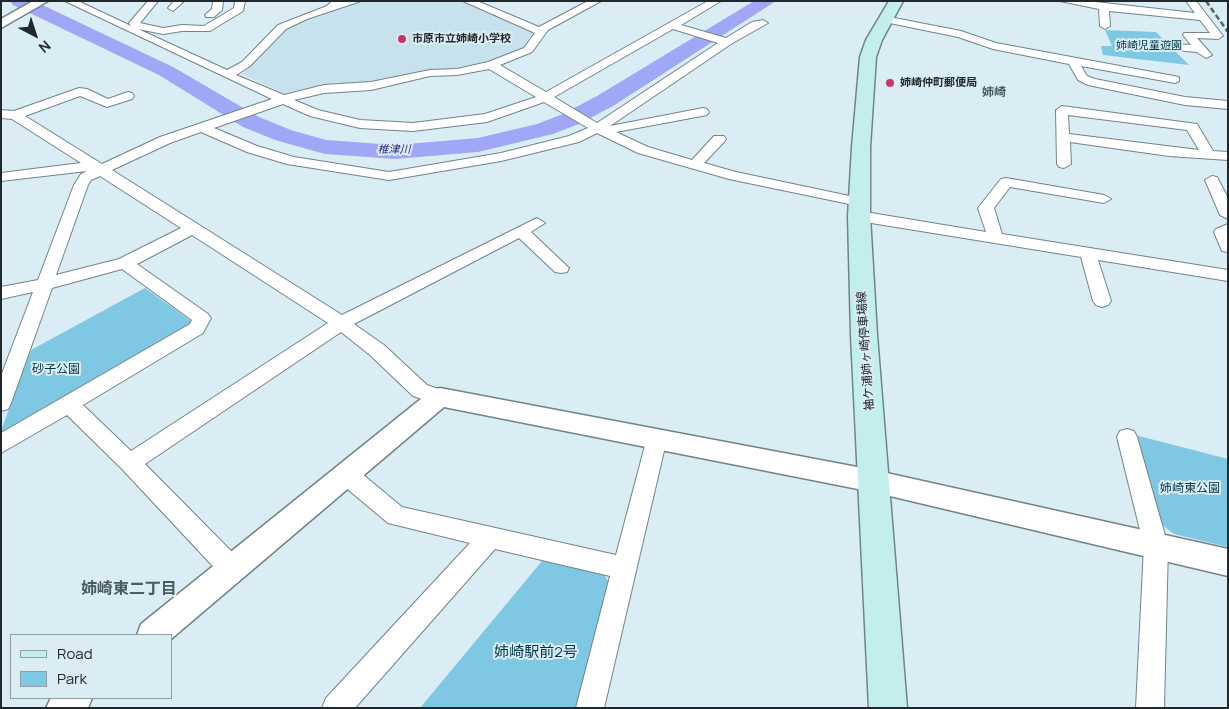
<!DOCTYPE html>
<meta charset="utf-8">
<style>
body{margin:0}
#map{position:relative;width:1229px;height:709px;overflow:hidden;background:#daedf5;font-family:Manrope,sans-serif}
canvas{display:block}
.frame{position:absolute;inset:0;border:2px solid #21282b;pointer-events:none}
.legend{position:absolute;left:10px;top:634px;width:162px;height:65px;box-sizing:border-box;background:#daedf5;border:1px solid #909ea4;margin:0;padding:6px 9px;list-style:none;font-size:15px;color:#21282b}
.legend li{display:flex;align-items:center;gap:10px;height:25px}
.legend b{width:25px;border:1px solid #909ea4}
.north{position:absolute;left:10px;top:10px;width:50px;height:50px;-webkit-text-stroke:4px #daedf5;paint-order:stroke;rotate:140deg;font-size:14px;font-weight:700;line-height:20px;text-align:center;color:#21282b}
.north::after{content:'';display:block;margin:auto;width:18px;height:22px;background:#21282b;clip-path:polygon(50% 0,100% 100%,50% 72%,0 100%)}
</style>
<div id="map">
<canvas width="1229" height="709"></canvas>
<div class="frame"></div>
<ul class="legend">
<li><b style="height:6px;background:#c2eeee"></b>Road</li>
<li><b style="height:14px;background:#7fc8e3"></b>Park</li>
</ul>
<div class="north">N</div>
</div>
<script>
const g = document.querySelector('canvas').getContext('2d');
g.lineJoin = 'round';
function fill(path, color) { g.fillStyle = color; g.fill(path, 'evenodd'); }
const poly = rows => new Path2D(rows.map(r => 'M' + r).join(''));
function trace(path, color, width, dash) { g.strokeStyle = color; g.lineWidth = width; g.lineCap = dash ? 'butt' : 'round'; g.setLineDash(dash || []); g.stroke(path); }
function write(font, color, halo, rows, align = 'center') {
  g.font = font + ' Manrope,"Noto Sans JP",sans-serif'; g.lineWidth = 4; g.setLineDash([]); g.textBaseline = 'middle'; g.strokeStyle = halo; g.fillStyle = color; for (const [text, x, y, turn = 0] of rows) {
    g.save(); g.translate(x, y); g.rotate((+turn || 0) * Math.PI / 180); g.textAlign = isNaN(turn) ? turn : align; if (halo) g.strokeText(text, 0, 0); g.fillText(text, 0, 0); g.restore();
  }
}
fill(poly([
 [361,1,464,1,533,31,525,47,483,63,457,69,429,71,388,81,327,85,284,93,242,74,288,26,316,14]
]), '#c7e2ed');
fill(poly([
 [1105,30,1156,32,1189,65,1103,55,1101,46,1112,46],
 [145,288,191,321,189,327,10,432,1,431,31,350],
 [1135,435,1228,459,1228,547,1174,534,1162,525],
 [542,561,604,574,609,583,577,708,420,708]
]), '#7fc8e3');
fill(poly([
 [10,1,34,1,173,67,259,117,291,130,326,140,395,145,478,138,537,124,563,114,597,96,754,1,776,1,613,106,579,124,553,134,478,152,395,159,325,154,275,140,243,127,159,75,13,5,10,1]
]), '#a1a7f7');
const minor = poly([
 [65,1,78,1,131,26,129,23,148,1,158,1,140,23,163,28,182,25,204,26,234,8,235,1,245,1,243,11,210,31,182,31,163,34,138,29,227,70,242,62,278,25,327,6,332,1,361,1,307,19,286,29,250,66,236,75,284,95,324,85,371,82,430,70,457,69,488,62,524,48,535,33,463,1,477,1,539,27,588,1,601,1,548,30,532,52,500,65,546,92,708,1,721,1,681,25,726,38,752,22,763,20,768,23,731,44,610,126,703,108,707,109,709,112,707,115,616,132,648,147,692,160,714,136,724,136,726,139,724,142,704,163,736,172,859,198,866,202,859,206,729,179,638,153,597,133,579,142,501,161,389,180,287,164,247,152,201,132,170,143,112,170,342,315,537,218,545,223,531,232,569,268,567,272,561,273,555,272,519,238,354,324,384,345,427,385,447,392,450,397,447,402,440,405,413,396,370,355,341,332,145,464,241,561,244,569,241,577,232,580,223,577,122,469,67,415,1,453,1,433,190,324,192,320,122,269,52,288,11,403,8,409,1,411,1,376,33,292,1,299,1,287,38,280,74,185,81,174,87,171,1,181,1,173,81,163,12,119,1,118,1,110,14,111,79,88,87,89,108,99,128,92,132,93,134,96,132,99,107,107,80,96,25,116,102,164,160,137,272,99,65,1],
 [673,29,718,43,597,123,554,97,673,29],
 [489,69,536,97,485,114,413,123,360,120,318,110,294,100,324,93,371,90,430,76,457,75,489,69],
 [544,102,588,128,569,136,501,153,389,172,294,157,257,146,214,128,283,104,310,116,360,128,413,131,487,122,544,102],
 [100,176,181,228,119,259,56,275,88,185,91,180,100,176],
 [192,235,328,323,131,451,83,405,203,333,211,318,208,314,137,264,192,235],
 [174,1,184,1,173,11,168,8,174,1],
 [213,1,223,1,222,10,214,17,206,17,205,15,212,9,213,1],
 [1060,1,1086,1,1195,13,1186,1,1196,1,1223,36,1218,39,1197,38,1212,55,1206,58,1197,52,1173,50,1168,47,1173,44,1191,45,1183,35,1184,33,1210,33,1200,20,1109,11,1110,26,1105,29,1100,26,1099,9,1060,1],
 [884,16,961,31,996,43,1179,77,1179,81,1175,83,1081,66,1087,76,1095,79,1185,97,1228,101,1228,109,1185,105,1088,85,1078,80,1069,64,993,49,958,37,880,21,880,17,884,16],
 [1062,106,1197,124,1213,151,1228,152,1228,160,1169,156,1070,142,1071,164,1064,168,1059,167,1057,164,1056,110,1062,106],
 [1068,115,1187,130,1199,150,1069,134,1068,115],
 [1212,176,1217,177,1228,198,1228,219,1220,215,1205,180,1212,176],
 [1006,178,1104,195,1111,199,1104,203,1010,187,994,208,1002,234,1228,270,1228,281,1098,260,1111,301,1108,305,1102,307,1096,305,1093,301,1081,257,859,221,851,216,859,211,986,232,978,208,1001,179,1006,178],
 [1228,224,1228,252,1222,251,1214,232,1216,229,1228,224],
 [1127,429,1134,431,1137,437,1168,546,1164,708,1136,708,1144,546,1117,437,1120,431,1127,429],
 [657,430,664,432,667,438,604,708,576,708,610,576,495,549,355,708,322,708,326,698,470,543,388,523,339,482,336,475,339,468,347,466,355,468,402,507,616,555,647,438,650,432,657,430]
]);
const tertiary = poly([
 [33,1,48,1,1,28,1,19,33,1],
 [440,388,873,470,1228,549,1228,576,873,492,444,407,171,639,171,635,137,635,141,624,432,390,440,388],
 [51,698,92,698,88,708,46,708,51,698]
]);
const secondary = poly([
 [889,1,903,1,882,40,876,57,870,147,870,216,877,335,907,708,869,708,851,335,848,216,852,147,860,57,866,40,889,1]
]);
trace(minor, '#72838a', 2);
trace(tertiary, '#72838a', 3);
trace(secondary, '#72838a', 3);
fill(minor, '#fff');
fill(tertiary, '#fff');
fill(secondary, '#c2eeee');
trace(poly([
 [1206,1,1228,32]
]), '#586367', 2.5, [5.5, 3]);
for (const [x, y, r, color] of [
 [402,39,5,"#c33668"],
 [890,83,5,"#c33668"]
]) { const dot = new Path2D(); dot.arc(x, y, r, 0, 2 * Math.PI); g.fillStyle = color; g.fill(dot); trace(dot, '#daedf5', 2); }
write('bold 11px', '#21282b', '#daedf5', [
 ["市原市立姉崎小学校",412,39],
 ["姉崎仲町郵便局",900,83]
], 'left');
write('11px', '#003545', '#daedf5', [
 ["姉崎児童遊園",1149,46]
]);
write('italic 11px', '#2c227c', '#daedf5', [
 ["椎津川",394,150]
]);
write('bold 12px', '#4a5a61', '#daedf5', [
 ["姉崎",994,93]
]);
write('12px', '#21282b', '#daedf5', [
 ["袖ケ浦姉ヶ崎停車場線",866,351,-94]
]);
write('12px', '#003545', '#daedf5', [
 ["砂子公園",56,370],
 ["姉崎東公園",1190,489]
]);
write('15px', '#003545', '#daedf5', [
 ["姉崎駅前2号",536,653]
]);
write('bold 16px', '#4a5a61', '#daedf5', [
 ["姉崎東二丁目",129,590]
]);
</script>
